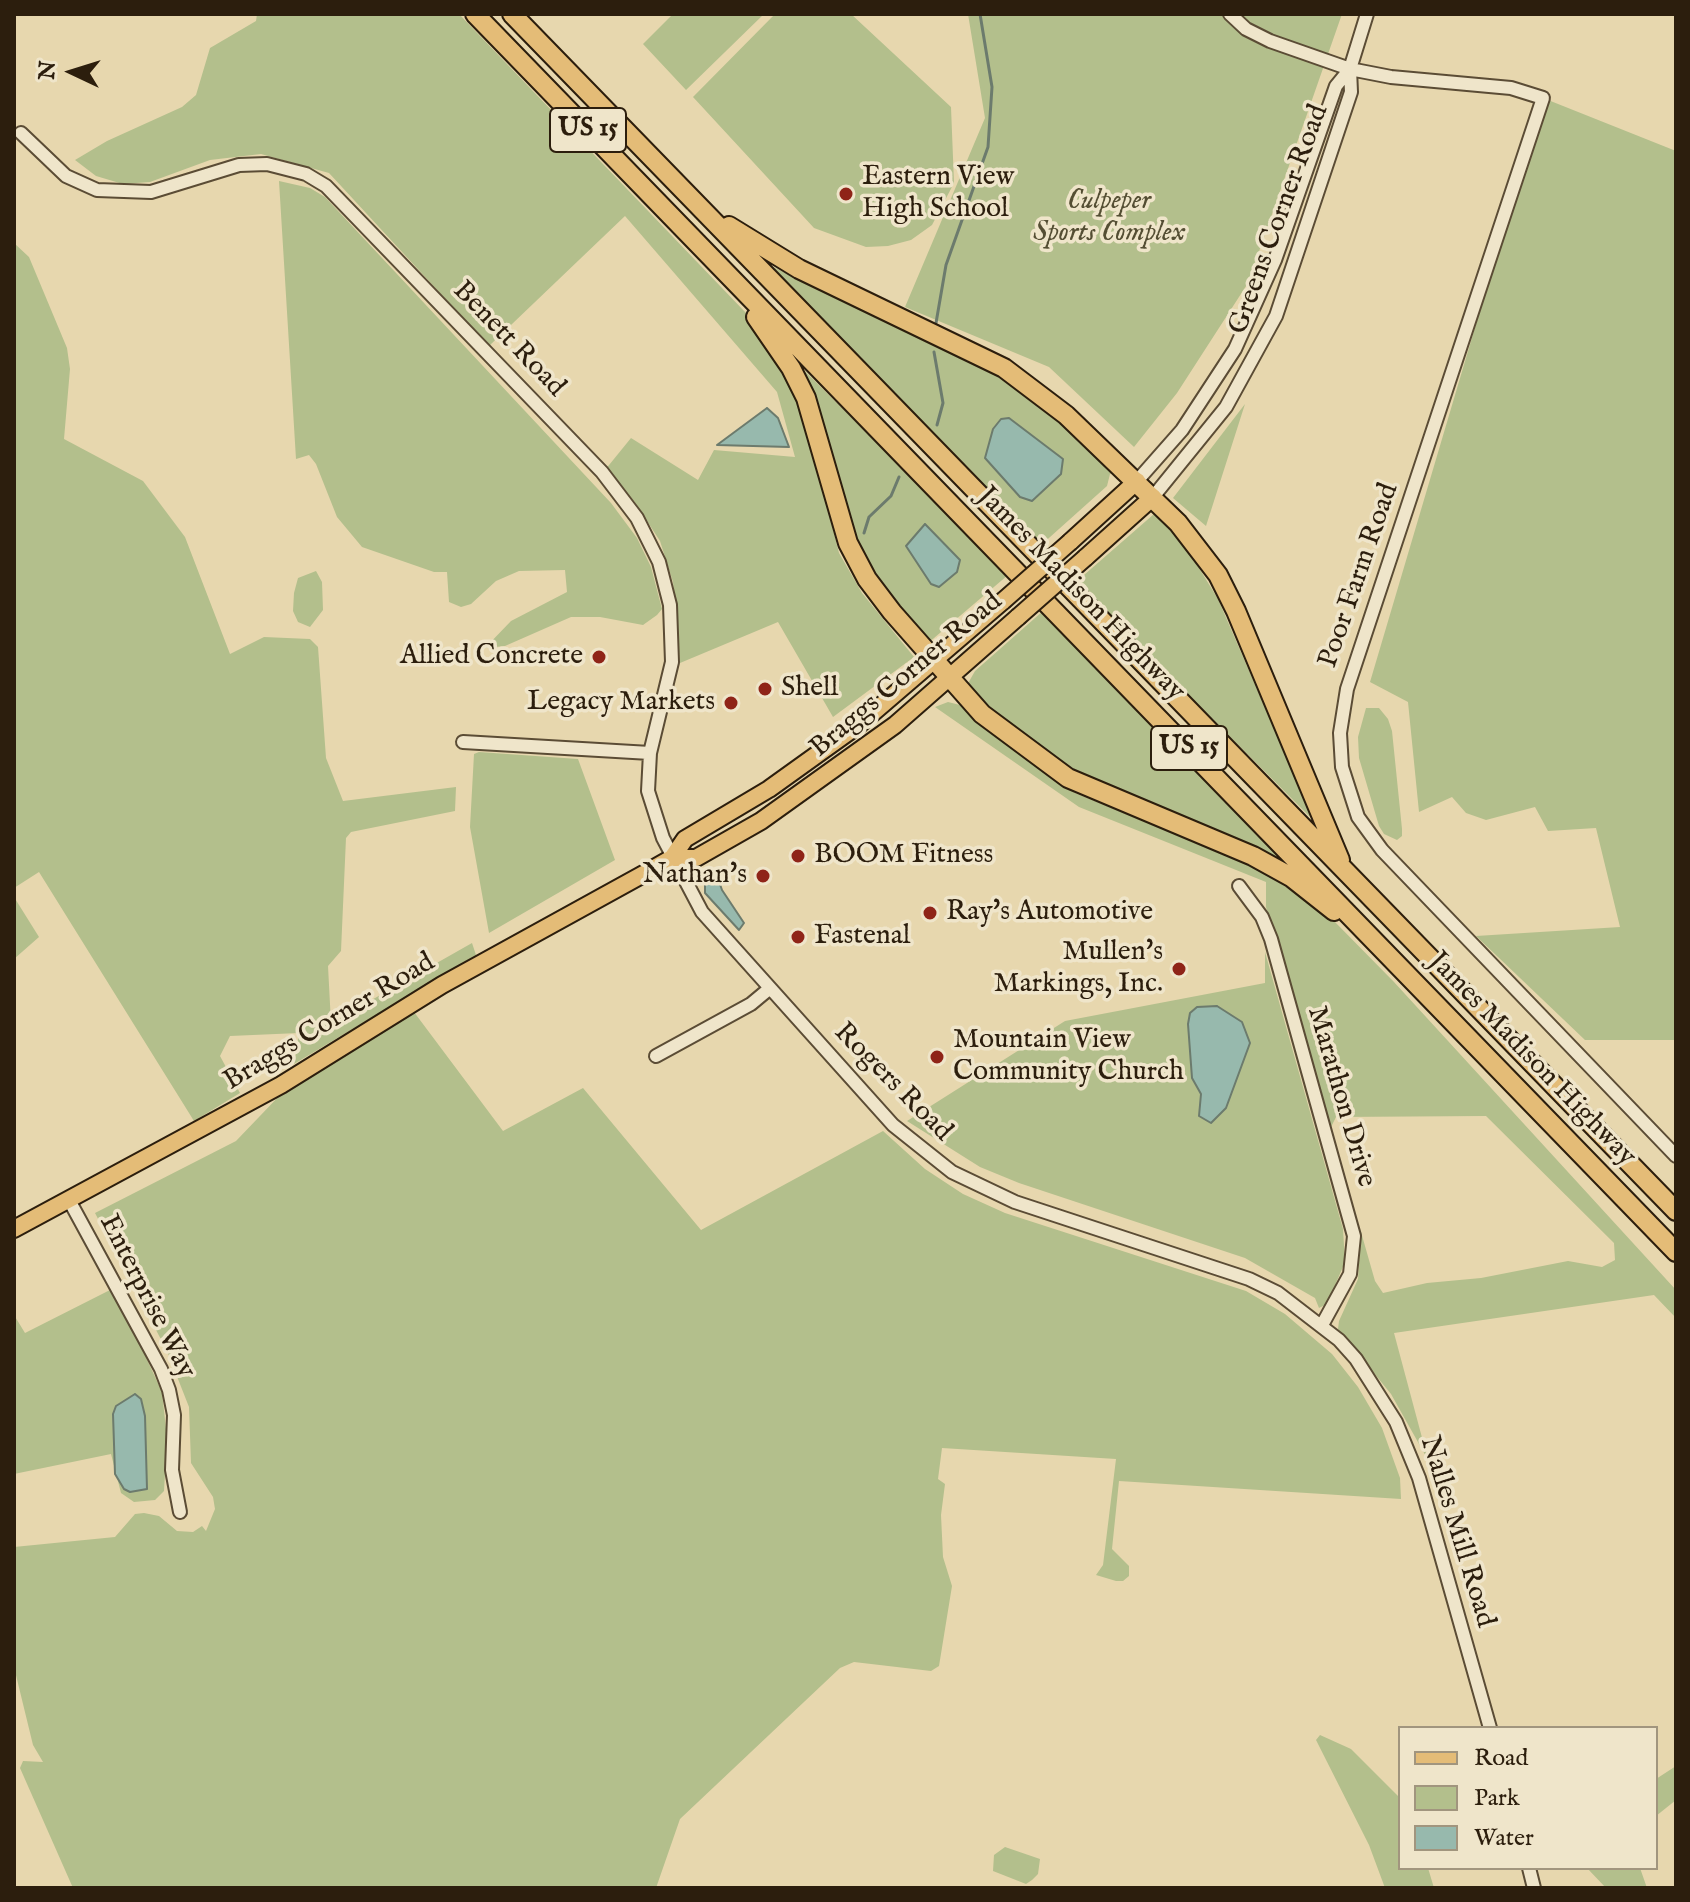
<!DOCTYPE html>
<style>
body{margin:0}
#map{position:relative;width:1690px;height:1902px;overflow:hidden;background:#e7d7ae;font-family:"IM FELL English",serif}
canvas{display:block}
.frame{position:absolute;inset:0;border:16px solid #2c1e0d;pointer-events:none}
.legend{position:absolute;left:1398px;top:1726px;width:260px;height:144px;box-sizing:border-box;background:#efe5ca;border:2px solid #a1957e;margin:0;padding:10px 14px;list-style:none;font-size:24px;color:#2c1e0d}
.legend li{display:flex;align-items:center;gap:16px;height:40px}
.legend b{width:40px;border:2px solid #a1957e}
.north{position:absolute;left:32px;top:32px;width:80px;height:80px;-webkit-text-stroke:6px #efe5ca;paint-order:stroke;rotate:274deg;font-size:22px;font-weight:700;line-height:32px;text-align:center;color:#2c1e0d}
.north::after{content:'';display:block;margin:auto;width:28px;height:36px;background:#2c1e0d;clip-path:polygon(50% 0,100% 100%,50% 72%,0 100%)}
</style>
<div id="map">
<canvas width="1690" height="1902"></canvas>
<div class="frame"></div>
<ul class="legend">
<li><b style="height:10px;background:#e4bc77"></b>Road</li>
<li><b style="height:22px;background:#b3bf8c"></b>Park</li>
<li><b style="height:22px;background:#97b9ad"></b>Water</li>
</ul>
<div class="north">N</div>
</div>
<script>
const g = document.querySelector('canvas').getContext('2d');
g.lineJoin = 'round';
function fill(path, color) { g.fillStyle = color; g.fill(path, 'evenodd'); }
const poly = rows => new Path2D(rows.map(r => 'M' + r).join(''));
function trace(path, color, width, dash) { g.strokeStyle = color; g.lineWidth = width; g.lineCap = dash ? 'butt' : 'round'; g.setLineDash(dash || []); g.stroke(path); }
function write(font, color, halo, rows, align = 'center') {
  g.font = font + ' "IM FELL English",serif'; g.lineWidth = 7; g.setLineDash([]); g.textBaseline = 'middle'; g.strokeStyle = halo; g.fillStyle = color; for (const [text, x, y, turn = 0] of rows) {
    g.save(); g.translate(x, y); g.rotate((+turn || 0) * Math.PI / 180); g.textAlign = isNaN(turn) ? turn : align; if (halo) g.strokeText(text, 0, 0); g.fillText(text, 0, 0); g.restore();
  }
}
fill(poly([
 [257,14,459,14,746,313,789,379,807,425,839,553,862,593,914,657,833,717,778,622,680,663,673,582,660,541,634,501,605,470,631,438,698,480,714,450,795,457,777,392,625,216,489,346,329,173,261,154,210,160,150,182,123,184,96,176,75,160,107,141,182,107,196,95,210,48,256,21],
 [673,14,764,14,686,90,643,44],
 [775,14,851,14,951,107,954,183,932,225,911,240,888,246,866,247,814,228,693,97],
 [968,14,1342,14,1248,283,1177,393,1134,447,1049,367,905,307,985,118],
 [1543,98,1676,151,1676,1040,1585,1040,1476,936,1620,927,1596,828,1548,831,1535,807,1486,820,1466,813,1452,797,1419,812,1408,702,1370,682],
 [279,181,310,188,325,197,611,503,637,538,651,567,662,609,657,615,643,625,600,617,571,617,505,646,485,648,511,621,567,592,565,570,519,571,496,581,471,604,461,607,449,602,447,572,434,572,362,547,337,517,316,464,309,455,296,459],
 [14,243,29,257,67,348,70,369,64,439,143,481,185,537,230,654,264,637,310,639,318,647,326,758,343,801,456,787,455,811,351,832,346,838,341,951,328,966,331,1023,472,943,476,955,294,1064,299,1033,230,1036,220,1056,240,1093,194,1121,39,872,14,888],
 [767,264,990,372,1028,395,1115,472,1110,474,1107,486,1040,546],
 [801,367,1008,575,927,644,889,601,855,541,798,371],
 [1245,404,1206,526,1173,498],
 [1154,514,1180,537,1218,599,1314,821,1076,582],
 [316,571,322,582,323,610,310,627,298,622,293,611,294,593,298,578],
 [1043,611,1302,877,1064,768,1009,730,966,687,975,671],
 [948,702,960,705,983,728,1075,793,1259,868,1334,921,1394,982,1676,1290,1676,1318,1654,1295,1394,1333,1428,1460,1391,1394,1338,1329,1339,1321,1358,1279,1361,1232,1375,1281,1383,1293,1427,1283,1481,1278,1568,1261,1602,1267,1615,1260,1614,1243,1486,1116,1336,1117,1331,1127,1266,907,1266,882,1079,807,935,707],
 [1366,708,1379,708,1388,719,1392,731,1402,829,1402,836,1397,840,1384,834,1379,826,1359,758,1358,737],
 [479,752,578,759,615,860,489,933,470,827,474,754],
 [14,897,39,937,14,959],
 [1265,952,1343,1229,1345,1262,1327,1304,1319,1308,1315,1298,1245,1258,1019,1183,980,1167,907,1121,1065,1021,1265,983],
 [414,1012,503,1131,583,1088,701,1230,883,1131,925,1169,963,1194,1005,1213,1246,1291,1285,1314,1332,1354,1358,1387,1382,1428,1400,1478,1401,1499,1119,1481,1112,1549,1129,1566,1129,1576,1123,1581,1116,1581,1096,1575,1103,1565,1116,1459,942,1448,938,1479,945,1484,941,1515,943,1557,952,1586,939,1666,931,1671,854,1662,840,1668,680,1819,656,1888,73,1888,20,1768,23,1761,43,1762,33,1745,14,1667,14,1547,115,1537,135,1514,144,1513,159,1516,177,1531,193,1532,202,1526,206,1531,215,1509,213,1497,191,1463,189,1407,167,1351,95,1213,236,1141,282,1093],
 [110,1290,138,1340,162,1392,167,1438,164,1491,155,1500,134,1502,121,1493,111,1454,14,1474,14,1315,25,1333],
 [1320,1735,1351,1749,1400,1798,1400,1868,1428,1868,1434,1888,1385,1888,1369,1845,1316,1740],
 [1676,1766,1676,1800,1656,1816,1656,1779],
 [1005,1847,1040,1859,1038,1874,1032,1880,1026,1884,993,1871,994,1855],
 [1587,1868,1640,1868,1647,1888,1606,1888]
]), '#b3bf8c');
const water = poly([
 [767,408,778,418,789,447,717,445,767,408],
 [1009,418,1063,459,1061,474,1032,501,1020,497,985,458,993,429,1001,419,1009,418],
 [925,524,960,560,957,572,939,587,931,584,906,546,925,524],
 [716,873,722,890,744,923,739,930,705,893,705,876,716,873],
 [1217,1006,1242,1022,1250,1043,1226,1108,1211,1123,1199,1116,1201,1094,1192,1078,1188,1024,1190,1013,1197,1007,1217,1006],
 [135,1394,141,1399,145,1416,147,1489,130,1492,124,1489,115,1474,113,1414,116,1406,135,1394]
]);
fill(water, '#97b9ad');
trace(water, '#6c7b6d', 2);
trace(poly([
 [936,323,946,265,988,147,992,87,980,14],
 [934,352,943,403,937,425],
 [864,533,869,517,891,496,899,477]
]), '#6c7b6d', 3);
const minor = poly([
 [1230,14,1246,29,1270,41,1350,69,1391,77,1511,88,1543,98,1347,689,1340,733,1342,767,1358,817,1382,850,1676,1156],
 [21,133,66,176,97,190,151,192,239,165,267,164,306,174,326,186,602,472,637,518,659,562,670,605,672,662,650,753,648,791,663,838,702,912,893,1125,952,1172,1015,1202,1249,1279,1278,1293,1339,1340,1356,1359,1396,1422,1419,1478,1490,1728],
 [1137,481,1182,430,1235,349,1275,260,1336,86,1350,69],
 [1153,497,1226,407,1276,316,1351,92,1350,69,1367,14],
 [463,742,650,753],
 [1239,886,1262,917,1271,939,1354,1236,1350,1274,1322,1325],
 [656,1056,751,1004,769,989],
 [69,1200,161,1369,169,1390,174,1415,172,1470,180,1512],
 [1529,1868,1534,1888]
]);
const major = poly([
 [1070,542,1137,481],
 [1085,558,1153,497],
 [672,858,685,839,769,789,861,723,1003,601],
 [14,1229,281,1085,442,985,649,871,672,858,696,858,761,821,895,725,1018,617]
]);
const highway = poly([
 [475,14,1676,1252],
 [512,14,1676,1211],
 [729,226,799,269,1004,368,1066,415,1178,523,1218,575,1236,611,1340,860],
 [756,317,791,368,806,398,848,543,867,579,892,612,982,714,1068,778,1253,856,1291,877,1334,911]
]);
trace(minor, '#5b4c35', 16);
trace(major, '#2c1e0d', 20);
trace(highway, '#2c1e0d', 22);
trace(minor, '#efe5ca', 12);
trace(major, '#e4bc77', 16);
trace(highway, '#e4bc77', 18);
const majorBridge = poly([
 [1003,601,1070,542],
 [1018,617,1085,558]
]);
trace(majorBridge, '#2c1e0d', 20, []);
trace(majorBridge, '#e4bc77', 16);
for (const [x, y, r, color] of [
 [846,194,8,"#8f2418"],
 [599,657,8,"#8f2418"],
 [765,689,8,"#8f2418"],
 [731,703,8,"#8f2418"],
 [798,856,8,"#8f2418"],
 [763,876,8,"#8f2418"],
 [930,913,8,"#8f2418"],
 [798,937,8,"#8f2418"],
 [1179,969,8,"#8f2418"],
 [937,1057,8,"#8f2418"]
]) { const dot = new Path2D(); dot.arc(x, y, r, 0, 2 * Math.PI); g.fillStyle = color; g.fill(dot); trace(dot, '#efe5ca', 3); }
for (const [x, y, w] of [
 [588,130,76],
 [1189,748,76]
]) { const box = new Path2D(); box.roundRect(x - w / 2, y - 22, w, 44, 6); g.fillStyle = '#efe5ca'; g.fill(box); trace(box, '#2c1e0d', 2); }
write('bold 26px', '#2c1e0d', null, [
 ["US 15",588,130],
 ["US 15",1189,748]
]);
write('28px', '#2c1e0d', '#efe5ca', [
 ["Eastern View",862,178],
 ["High School",862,210],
 ["Allied Concrete",583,657,"right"],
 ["Shell",781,689],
 ["Legacy Markets",715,703,"right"],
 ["BOOM Fitness",814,856],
 ["Nathan's",747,876,"right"],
 ["Ray's Automotive",946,913],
 ["Fastenal",814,937],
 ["Mullen's",1163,953,"right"],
 ["Markings, Inc.",1163,985,"right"],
 ["Mountain View",953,1041],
 ["Community Church",953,1073]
], 'left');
write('italic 28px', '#544e33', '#efe5ca', [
 ["Culpeper",1109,202],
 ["Sports Complex",1109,234]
]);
write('28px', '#2c1e0d', '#efe5ca', [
 ["Greens Corner Road",1280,220,-70],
 ["Benett Road",508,340,46],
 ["Poor Farm Road",1360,576,-71],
 ["James Madison Highway",1080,595,46],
 ["Braggs Corner Road",907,676,-40],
 ["Braggs Corner Road",330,1023,-31],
 ["James Madison Highway",1531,1060,46],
 ["Rogers Road",892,1083,45],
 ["Marathon Drive",1340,1097,74],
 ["Enterprise Way",146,1297,63],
 ["Nalles Mill Road",1456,1532,73]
]);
</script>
